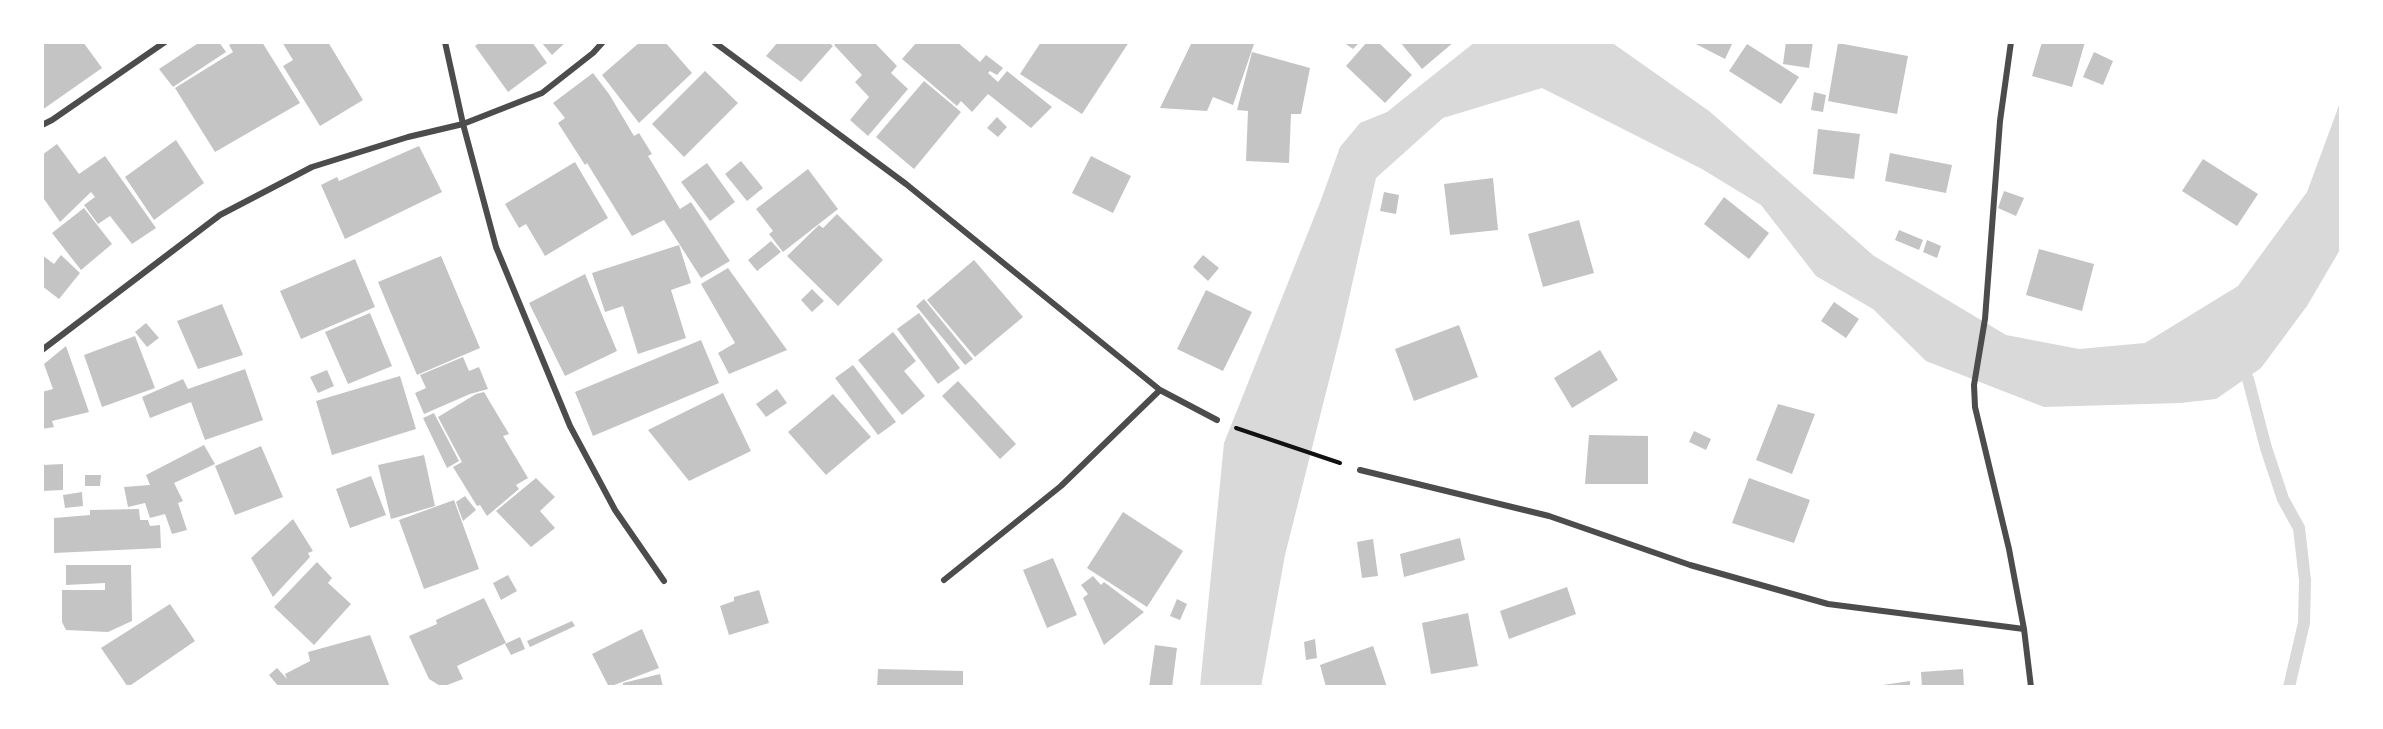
<!DOCTYPE html>
<style>
body{margin:0}
#map{position:relative;width:2383px;height:729px;overflow:hidden;background:#fff;font-family:"Fira Sans",sans-serif}
canvas{display:block}
.frame{position:absolute;inset:0;border:44px solid #fff;pointer-events:none}
</style>
<div id="map">
<canvas width="2383" height="729"></canvas>
<div class="frame"></div>
</div>
<script>
const g = document.querySelector('canvas').getContext('2d');
g.lineJoin = 'round';
function fill(path, color) { g.fillStyle = color; g.fill(path, 'evenodd'); }
const poly = rows => new Path2D(rows.map(r => 'M' + r).join(''));
function trace(path, color, width, dash) { g.strokeStyle = color; g.lineWidth = width; g.lineCap = dash ? 'butt' : 'round'; g.setLineDash(dash || []); g.stroke(path); }
fill(poly([
 [1475,42,1611,42,1709,111,1874,256,2006,335,2079,349,2145,343,2238,286,2307,192,2341,100,2341,248,2307,306,2261,368,2216,399,2180,403,2044,407,1926,361,1873,309,1816,276,1761,205,1702,169,1542,88,1443,118,1376,178,1342,329,1285,555,1261,687,1200,687,1224,443,1321,200,1340,147,1360,123,1387,112]
]), '#d9d9d9');
trace(poly([
 [2239,365,2248,379,2266,448,2283,499,2299,528,2305,580,2304,623,2289,687]
]), '#d9d9d9', 12);
fill(poly([
 [42,42,83,42,102,68,42,110],
 [200,42,219,42,226,52,173,87,159,69],
 [234,42,262,42,300,103,215,152,175,88,233,52,229,45],
 [282,42,328,42,363,100,320,126,283,66,293,60],
 [480,42,532,42,547,63,508,92,475,46],
 [541,42,566,42,552,55],
 [640,42,665,42,692,73,639,123,602,75],
 [778,42,828,42,833,46,801,82,766,56],
 [837,42,874,42,897,66,891,73,908,89,868,136,850,120,869,97,855,82,862,75,834,45],
 [917,42,957,42,980,62,986,55,1003,68,997,75,990,71,988,73,998,82,1007,71,1052,107,1031,128,988,94,972,112,961,101,957,106,902,59],
 [1041,42,1129,42,1082,114,1020,74],
 [1192,42,1248,42,1254,44,1233,105,1213,97,1207,111,1160,108],
 [1343,42,1360,42,1353,49],
 [1367,42,1378,42,1412,75,1385,103,1346,66],
 [1400,42,1454,42,1422,69],
 [1692,42,1733,42,1725,59],
 [1786,42,1813,42,1809,68,1783,64],
 [2042,42,2085,42,2072,87,2032,76],
 [1838,43,1908,56,1897,114,1828,101],
 [1747,44,1799,77,1781,104,1729,71],
 [1252,52,1310,68,1301,114,1291,114,1289,163,1246,161,1248,111,1237,110],
 [2094,52,2113,61,2103,85,2083,77],
 [705,71,738,103,684,157,652,124],
 [593,73,609,94,634,136,639,133,652,154,648,156,680,209,691,202,730,261,701,278,664,220,632,236,587,163,585,165,558,123,565,118,553,103],
 [924,81,961,112,914,169,876,137],
 [1814,92,1826,95,1823,112,1811,110],
 [997,117,1007,127,998,137,987,128],
 [1818,129,1860,134,1854,179,1813,174],
 [176,140,204,183,154,220,125,177],
 [57,144,79,174,105,156,156,228,132,244,110,216,98,224,84,205,95,197,91,192,60,222,42,196,42,155],
 [419,146,442,192,345,239,321,185,337,177,339,181],
 [1890,153,1952,165,1946,193,1885,181],
 [1091,156,1131,176,1113,213,1072,193],
 [2203,159,2258,194,2237,226,2182,191],
 [741,161,763,188,747,201,725,174],
 [575,162,608,218,545,256,526,224,519,228,505,204],
 [707,163,735,202,710,221,681,182],
 [808,169,838,209,783,252,769,234,773,231,756,209],
 [1493,178,1498,230,1450,235,1444,184],
 [2004,191,2024,198,2016,216,1998,208],
 [1384,192,1399,195,1396,214,1380,211],
 [1724,197,1769,233,1749,259,1704,224],
 [84,208,112,244,81,270,52,233],
 [837,214,883,260,838,306,787,256,819,225,823,228],
 [1579,220,1594,273,1543,287,1528,234],
 [1899,230,1923,240,1919,250,1895,240],
 [1927,240,1941,246,1937,258,1923,252],
 [771,241,781,252,757,271,748,260],
 [679,245,691,283,671,290,686,338,638,354,623,306,605,312,592,273],
 [2039,249,2094,264,2082,311,2026,295],
 [42,255,54,264,61,255,80,273,59,299,42,286],
 [1203,255,1219,268,1208,281,1193,267],
 [441,256,480,348,417,375,378,282],
 [355,259,375,307,301,339,280,291],
 [974,260,1023,317,975,357,927,300],
 [728,268,787,350,729,374,718,353,735,343,701,284],
 [585,274,617,351,565,376,529,303],
 [812,289,824,301,812,312,801,300],
 [1206,290,1252,312,1223,371,1177,349],
 [924,299,973,359,965,365,916,306],
 [1834,302,1859,319,1846,338,1821,321],
 [222,304,243,355,198,369,177,321],
 [370,313,392,366,348,384,325,332],
 [919,313,960,368,938,384,897,329],
 [146,323,159,338,147,347,135,332],
 [1459,325,1478,377,1414,401,1395,349],
 [893,332,916,361,904,371,925,396,902,415,858,360],
 [135,336,155,388,102,407,84,355],
 [701,340,719,383,593,436,575,392],
 [66,346,89,412,52,421,54,427,42,429,42,392,53,389,44,364],
 [1600,350,1618,380,1572,408,1554,378],
 [463,357,469,371,479,367,488,389,470,394,424,414,415,393,426,388,420,375],
 [853,365,896,422,878,435,835,378],
 [245,369,263,420,205,440,191,402,150,418,142,397,183,379,188,389],
 [327,370,334,386,318,393,310,377],
 [400,376,416,429,332,455,316,401],
 [958,381,1016,444,1000,459,942,396],
 [777,389,787,403,766,417,756,404],
 [484,392,509,434,503,436,528,478,516,485,519,489,487,516,480,505,477,506,453,467,462,462,438,417,476,394],
 [723,393,751,451,689,481,648,430],
 [833,394,871,437,826,475,788,432],
 [1778,404,1815,414,1792,474,1756,460],
 [434,413,459,461,447,468,423,418],
 [1694,431,1711,439,1706,450,1689,442],
 [1589,435,1648,436,1648,484,1585,484],
 [204,445,215,464,174,483,183,501,178,503,187,530,172,534,165,514,150,518,145,503,128,507,124,487,150,485,146,475],
 [261,446,283,497,235,515,215,466],
 [424,455,435,506,391,519,378,465],
 [63,464,63,490,42,491,42,465],
 [85,475,101,475,100,486,85,486],
 [371,476,386,515,350,528,336,489],
 [536,478,555,497,540,511,555,528,531,547,496,511],
 [1749,478,1810,500,1794,543,1732,523],
 [82,492,83,506,65,508,63,495],
 [465,496,476,510,463,521,456,502],
 [454,500,479,569,424,589,399,520],
 [139,509,140,520,148,520,150,526,160,525,161,548,54,553,54,518,90,515,90,510],
 [1123,512,1183,551,1147,607,1087,568],
 [293,519,313,551,308,553,310,557,273,597,251,558],
 [1460,538,1465,560,1404,577,1400,554],
 [1373,539,1378,576,1362,578,1357,542],
 [1053,558,1077,615,1047,628,1023,570],
 [317,562,332,578,328,583,351,604,314,645,274,607],
 [66,565,131,565,132,621,108,632,66,630,62,622,62,590,105,590,105,583,66,585],
 [508,575,517,591,501,600,493,583],
 [1093,576,1101,585,1104,582,1144,612,1104,645,1083,598,1088,594,1081,585],
 [1567,587,1576,614,1509,639,1500,611],
 [759,590,769,623,729,635,720,606,734,601,734,597],
 [484,598,506,643,457,666,463,679,442,687,429,679,409,636,437,624,436,620],
 [1177,599,1187,604,1180,620,1170,616],
 [170,604,195,641,128,687,101,648],
 [1468,613,1478,666,1431,674,1422,623],
 [572,621,575,626,530,647,527,641],
 [642,629,659,668,609,687,592,654],
 [370,635,390,687,289,687,289,685,279,687,269,675,277,668,287,679,285,674,310,661,308,652],
 [520,637,525,649,511,655,505,644],
 [1315,639,1317,658,1306,660,1304,642],
 [1155,645,1177,648,1172,687,1149,687],
 [1373,646,1387,687,1326,687,1320,665],
 [878,669,963,671,963,687,877,687],
 [1963,669,1964,687,1922,687,1921,672],
 [660,674,663,687,623,687,623,683],
 [1910,681,1910,687,1876,687,1876,686]
]), '#c4c4c4');
trace(poly([
 [1236,428,1340,463]
]), '#111', 4);
trace(poly([
 [445,42,463,124,496,247,570,426,615,510,664,581],
 [714,42,906,184,1160,390,1061,486,944,580],
 [2011,42,2000,121,1985,319,1974,385,1975,407,2009,549,2024,629,2031,687],
 [42,125,52,120,165,42],
 [42,350,220,215,312,167,408,137,463,124,542,93,593,53,603,42],
 [1160,390,1217,420],
 [1360,470,1549,516,1690,565,1828,604,2024,629]
]), '#4c4c4c', 6);
</script>
